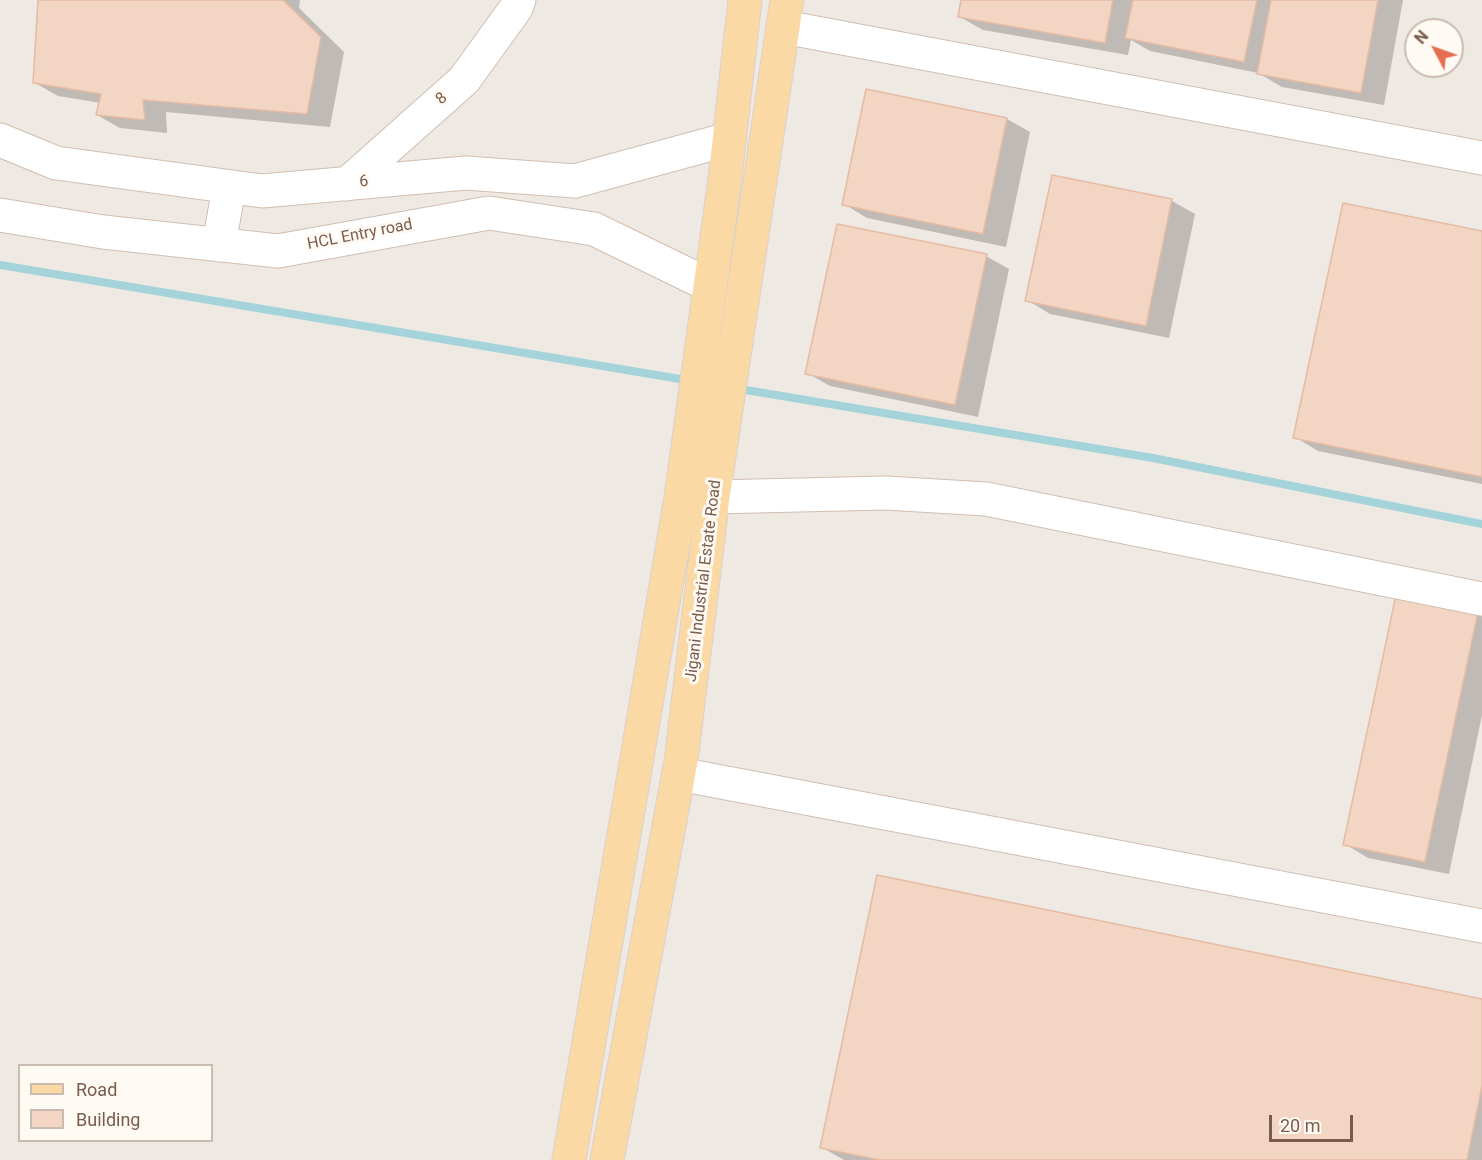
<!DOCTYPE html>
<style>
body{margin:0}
#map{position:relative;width:1482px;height:1160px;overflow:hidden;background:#fdf6ec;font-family:Roboto,sans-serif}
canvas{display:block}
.legend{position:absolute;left:18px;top:1064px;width:195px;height:78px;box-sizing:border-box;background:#fffaf3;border:2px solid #cabbb1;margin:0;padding:8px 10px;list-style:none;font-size:18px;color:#7a5c4d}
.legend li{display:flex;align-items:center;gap:12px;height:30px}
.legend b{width:30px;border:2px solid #cabbb1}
.north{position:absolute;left:1404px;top:18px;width:60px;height:60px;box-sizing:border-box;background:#fffaf3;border:2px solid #cabbb1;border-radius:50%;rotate:311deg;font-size:16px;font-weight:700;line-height:24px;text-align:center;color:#7a5c4d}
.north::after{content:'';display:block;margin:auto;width:21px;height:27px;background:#e76f51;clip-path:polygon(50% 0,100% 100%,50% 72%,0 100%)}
.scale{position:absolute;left:1269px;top:1115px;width:84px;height:27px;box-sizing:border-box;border:3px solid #7a5c4d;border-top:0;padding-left:8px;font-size:18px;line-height:21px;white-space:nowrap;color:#7a5c4d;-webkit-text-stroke:4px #fffaf3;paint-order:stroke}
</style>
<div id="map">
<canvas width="1482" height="1160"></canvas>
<ul class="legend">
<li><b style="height:8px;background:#fbd9a5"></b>Road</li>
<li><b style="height:16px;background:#f3d5c3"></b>Building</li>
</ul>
<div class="north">N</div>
<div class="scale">20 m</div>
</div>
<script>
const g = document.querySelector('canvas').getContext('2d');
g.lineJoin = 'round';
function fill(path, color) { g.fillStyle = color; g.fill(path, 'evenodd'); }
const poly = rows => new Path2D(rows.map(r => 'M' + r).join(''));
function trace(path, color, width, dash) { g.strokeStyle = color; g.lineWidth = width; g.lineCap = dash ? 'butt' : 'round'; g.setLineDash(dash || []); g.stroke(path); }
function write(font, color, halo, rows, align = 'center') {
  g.font = font + ' Roboto,sans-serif'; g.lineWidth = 6; g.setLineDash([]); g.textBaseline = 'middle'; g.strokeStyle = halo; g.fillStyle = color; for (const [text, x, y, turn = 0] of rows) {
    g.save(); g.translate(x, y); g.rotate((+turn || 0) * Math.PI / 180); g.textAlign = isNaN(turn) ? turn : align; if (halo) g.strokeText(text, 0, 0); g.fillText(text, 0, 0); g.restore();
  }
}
fill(poly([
 [0,0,1482,0,1482,1160,0,1160],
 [1416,30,1452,30,1452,66,1416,66],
 [20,1066,212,1066,212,1140,20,1140]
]), '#efe9e4');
fill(poly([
 [39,0,300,0,299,8,344,52,330,127,166,112,167,133,120,128,97,115,101,103,58,96,35,83],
 [963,0,1403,0,1384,105,1282,87,1258,73,1150,51,1131,40,1128,55,983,30,960,17],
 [1007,119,1030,132,1006,247,867,218,844,204],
 [1172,201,1195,214,1169,338,1050,314,1027,300],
 [1482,233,1482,484,1318,451,1295,437],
 [986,256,1009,269,978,417,830,386,807,373],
 [1478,613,1482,616,1482,715,1449,874,1368,858,1345,844],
 [1482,1000,1482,1160,844,1160,821,1147]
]), '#0003');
trace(poly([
 [0,265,692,381],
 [734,388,1153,458,1482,524]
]), '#a5d3da', 8);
const building = poly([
 [38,0,283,0,321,37,307,114,143,100,145,120,96,115,101,94,33,83,38,0],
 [961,0,1113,0,1105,43,958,17,961,0],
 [1133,0,1257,0,1244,62,1125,38,1133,0],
 [1271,0,1378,0,1361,93,1257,74,1271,0],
 [866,89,1007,118,983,234,842,205,866,89],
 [1052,175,1172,199,1146,326,1025,301,1052,175],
 [1343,203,1482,231,1482,477,1293,438,1343,203],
 [837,224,987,254,955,405,805,374,837,224],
 [1396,595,1478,612,1425,862,1343,845,1396,595],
 [877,875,1482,999,1482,1086,1467,1160,880,1160,820,1148,877,875]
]);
fill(building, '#f3d5c3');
trace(building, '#e6bba3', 1.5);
const minor = poly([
 [784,27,1482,158],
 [0,140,56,163,262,191,466,173,575,181,729,139],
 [347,184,464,80,516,8,519,0],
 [0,215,103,232,278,251,489,213,594,229,709,285],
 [219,245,229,187],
 [713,497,886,493,986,499,1482,599],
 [679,774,1482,926]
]);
const major = poly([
 [569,1160,681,497,724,186,745,0],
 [607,1160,681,761,713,497,787,0]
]);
trace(minor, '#d1beb0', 35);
trace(major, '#dad1cd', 35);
trace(minor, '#fff', 33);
trace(major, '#fbd9a5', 33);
write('16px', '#7a5c4d', '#fffaf3', [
 ["8",442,99,-42],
 ["6",364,182,-5],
 ["HCL Entry road",360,235,-11],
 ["Jigani Industrial Estate Road",704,581,-83]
]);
</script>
